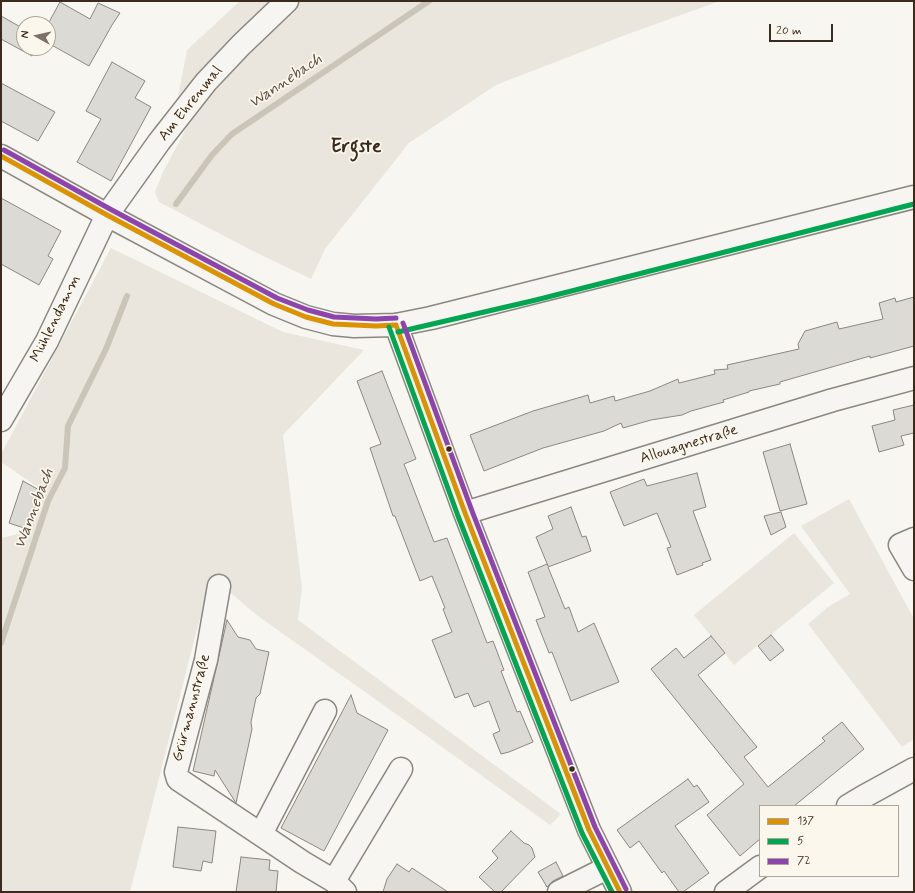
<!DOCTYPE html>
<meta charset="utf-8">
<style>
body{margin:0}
#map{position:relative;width:915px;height:893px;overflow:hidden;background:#f8f6f0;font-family:Mynerve,sans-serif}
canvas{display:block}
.frame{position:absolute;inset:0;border:2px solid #3b2a1e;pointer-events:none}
.legend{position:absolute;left:759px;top:805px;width:140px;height:72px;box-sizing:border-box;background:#fbf7ec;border:1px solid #aea59a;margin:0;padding:5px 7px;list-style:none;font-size:12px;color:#3b2a1e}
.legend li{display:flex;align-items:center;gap:8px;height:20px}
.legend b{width:20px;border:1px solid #aea59a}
.north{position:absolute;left:16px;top:16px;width:40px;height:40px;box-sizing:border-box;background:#fbf7ec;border:1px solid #aea59a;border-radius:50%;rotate:278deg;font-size:11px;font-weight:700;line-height:16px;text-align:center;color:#3b2a1e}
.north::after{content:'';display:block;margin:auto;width:14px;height:18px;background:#7d7168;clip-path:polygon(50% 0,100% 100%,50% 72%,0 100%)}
.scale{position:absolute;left:769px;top:24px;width:64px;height:18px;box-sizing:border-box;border:2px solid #3b2a1e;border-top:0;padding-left:5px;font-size:12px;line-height:14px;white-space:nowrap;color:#3b2a1e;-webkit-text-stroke:3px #fbf7ec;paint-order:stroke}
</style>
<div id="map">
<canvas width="915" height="893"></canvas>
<div class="frame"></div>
<ul class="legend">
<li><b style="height:5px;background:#db9304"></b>137</li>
<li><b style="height:5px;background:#00a651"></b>5</li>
<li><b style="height:5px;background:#8e44ad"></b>72</li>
</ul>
<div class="north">N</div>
<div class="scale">20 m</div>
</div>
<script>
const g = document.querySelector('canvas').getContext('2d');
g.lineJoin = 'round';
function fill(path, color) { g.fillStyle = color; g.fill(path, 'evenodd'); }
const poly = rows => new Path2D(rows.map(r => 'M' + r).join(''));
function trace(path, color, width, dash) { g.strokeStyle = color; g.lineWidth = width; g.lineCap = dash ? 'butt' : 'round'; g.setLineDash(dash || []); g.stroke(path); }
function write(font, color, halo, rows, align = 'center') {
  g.font = font + ' Mynerve,sans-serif'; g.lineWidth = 3.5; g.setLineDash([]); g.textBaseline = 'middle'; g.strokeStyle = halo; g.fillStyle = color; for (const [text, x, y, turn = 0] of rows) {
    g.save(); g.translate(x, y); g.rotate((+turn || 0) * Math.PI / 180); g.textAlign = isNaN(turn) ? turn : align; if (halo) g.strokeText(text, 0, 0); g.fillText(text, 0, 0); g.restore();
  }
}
fill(poly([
 [240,1,272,1,178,96,187,50],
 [299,1,720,1,628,34,496,85,409,143,325,249,311,279,253,251,159,202,155,192,163,172,187,127,229,73],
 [111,248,283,332,364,350,283,435,302,588,298,620,561,814,550,825,427,736,258,616,214,579,198,625,130,892,1,892,1,538,27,532,42,490,1,462,1,454],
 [849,499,914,619,914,739,902,747,808,624,828,607,850,594,801,526],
 [794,533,834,583,734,665,694,615]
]), '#eae6dd');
trace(poly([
 [176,204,212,155,232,134,429,1],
 [1,643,48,501,65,468,68,426,106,349,127,296]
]), '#cac4b9', 6);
const building = poly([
 [60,2,90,19,98,3,120,13,112,25,89,66,48,43,48,24,60,2],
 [1,16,24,29,24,48,36,48,32,56,1,39,1,16],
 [112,62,145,81,135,98,151,107,111,181,77,162,101,119,86,111,112,62],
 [1,83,55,112,38,141,1,121,1,83],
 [1,198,61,231,48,256,53,259,39,285,1,264,1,198],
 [914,297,914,346,870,358,870,356,780,382,780,384,749,391,749,392,723,400,724,402,691,411,682,415,651,420,623,428,621,423,604,431,543,448,484,471,470,435,533,411,588,395,590,403,614,396,615,401,650,391,678,379,679,383,715,374,714,370,728,369,727,365,799,349,798,344,805,331,837,322,839,329,883,319,879,303,895,298,896,302,914,297],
 [382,371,416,459,404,464,434,542,447,538,487,643,493,641,504,670,501,671,517,712,520,711,533,742,509,752,501,754,493,734,500,731,489,701,474,707,468,693,455,698,432,640,452,632,443,609,445,608,432,576,420,581,395,516,393,516,370,448,381,444,357,381,382,371],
 [914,405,914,433,901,436,904,445,879,452,872,426,895,420,893,410,914,405],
 [790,444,807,504,780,511,763,452,790,444],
 [697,473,706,507,693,511,711,560,702,563,703,565,677,575,667,548,671,547,657,513,624,526,610,492,644,479,647,486,697,473],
 [23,481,41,491,27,529,9,523,23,481],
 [571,507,582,537,586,536,591,551,548,567,565,609,569,607,578,632,594,623,619,682,571,701,552,652,549,653,536,620,545,617,528,572,547,564,548,566,536,537,553,529,548,516,571,507],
 [781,512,786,527,771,535,764,516,781,512],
 [227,620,238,637,250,640,256,649,269,652,260,694,256,698,251,722,252,729,236,803,215,770,214,776,193,771,227,620],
 [771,635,784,650,770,661,758,646,771,635],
 [711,636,725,653,698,675,757,747,744,757,768,787,825,741,822,738,842,722,864,749,794,806,760,806,760,839,740,856,707,815,744,784,651,669,676,648,684,658,711,636],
 [351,695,357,713,388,730,324,851,281,828,351,695],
 [688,779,694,787,697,785,709,802,675,826,709,873,683,892,679,892,664,871,662,873,639,841,630,848,617,830,688,779],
 [178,827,216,831,212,863,203,861,201,871,173,867,178,827],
 [511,831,524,843,529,845,532,848,535,857,501,892,495,892,479,877,498,858,492,851,511,831],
 [241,857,270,860,269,870,278,871,276,892,236,892,241,857],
 [556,862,563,876,553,881,547,887,538,872,556,862],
 [397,864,409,872,412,868,448,892,383,892,387,879,397,864]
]);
fill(building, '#dcdad5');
trace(building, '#8b8781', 1);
const minor = poly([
 [396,325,465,513,589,830,620,892],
 [1,420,47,341,107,215,159,142,206,82,241,45,287,1],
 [465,513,833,400,914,378],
 [914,539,900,545,914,569],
 [219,586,206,660,176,772,178,779,302,862,334,881,345,892],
 [848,806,863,797,914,769],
 [261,834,325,711],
 [334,881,401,769],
 [559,892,607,868],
 [726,892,760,867]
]);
const primary = poly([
 [1,156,107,215,274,304,306,317,333,324,354,326,396,325,431,318,914,197]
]);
trace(minor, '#8b8781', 25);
trace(primary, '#8b8781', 25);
trace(minor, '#f6f5f1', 22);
trace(primary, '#f6f5f1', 22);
trace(poly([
 [1,156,107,215,274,304,306,317,333,324,376,326,396,325],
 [396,325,465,513,589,830,620,892]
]), '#db9304', 5);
trace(poly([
 [389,327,458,516,582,833,612,892],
 [398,332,536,300,914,204]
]), '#00a651', 5);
trace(poly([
 [4,150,110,209,277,298,308,310,334,317,376,319,396,318],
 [403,323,472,511,595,827,626,889]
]), '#8e44ad', 5);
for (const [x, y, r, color] of [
 [449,449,3.5,"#3b2a1e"],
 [572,769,3.5,"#3b2a1e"]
]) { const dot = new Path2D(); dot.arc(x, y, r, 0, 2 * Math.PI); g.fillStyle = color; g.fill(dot); trace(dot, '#fbf7ec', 1.5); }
write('15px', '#3b2a1e', '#fbf7ec', [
 ["Am Ehrenmal",191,104,-51],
 ["Mühlendamm",56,319,-64],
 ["Allouagnestraße",689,445,-17],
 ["Grürmannstraße",192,708,-75]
]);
write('italic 16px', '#605246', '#fbf7ec', [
 ["Wannebach",286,82,-34],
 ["Wannebach",35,509,-69]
]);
write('bold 19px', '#3b2a1e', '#fbf7ec', [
 ["Ergste",356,148]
]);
</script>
